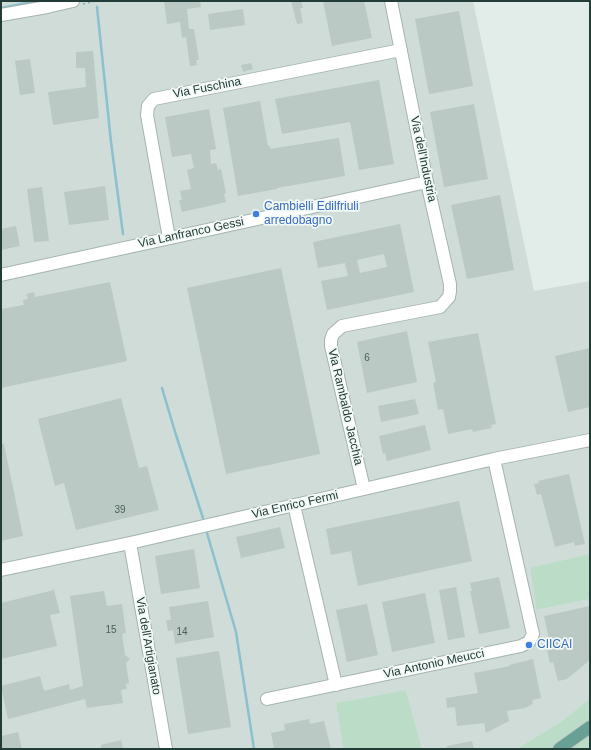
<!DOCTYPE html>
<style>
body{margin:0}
#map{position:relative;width:591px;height:750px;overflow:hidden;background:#e2ece8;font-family:Helvetica,sans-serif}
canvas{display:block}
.frame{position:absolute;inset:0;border:2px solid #223c37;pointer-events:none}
</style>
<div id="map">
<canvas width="591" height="750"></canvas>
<div class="frame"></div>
</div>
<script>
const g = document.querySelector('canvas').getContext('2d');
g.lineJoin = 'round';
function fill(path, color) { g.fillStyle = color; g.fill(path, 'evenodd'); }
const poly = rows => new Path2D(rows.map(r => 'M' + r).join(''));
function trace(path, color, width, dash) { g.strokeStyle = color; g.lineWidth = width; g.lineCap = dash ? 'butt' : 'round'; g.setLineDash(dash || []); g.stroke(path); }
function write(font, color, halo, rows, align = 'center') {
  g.font = font + ' Helvetica,sans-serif'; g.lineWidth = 3.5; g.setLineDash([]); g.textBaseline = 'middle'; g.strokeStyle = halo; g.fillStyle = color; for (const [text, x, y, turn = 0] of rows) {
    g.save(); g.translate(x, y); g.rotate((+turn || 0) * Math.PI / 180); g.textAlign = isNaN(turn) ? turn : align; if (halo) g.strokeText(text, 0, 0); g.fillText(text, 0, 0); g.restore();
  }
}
fill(poly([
 [10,1,473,1,534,291,590,281,590,554,530,569,538,610,590,599,590,698,561,722,516,749,422,749,406,690,336,703,343,749,1,749,1,3]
]), '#d0dcd7');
fill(poly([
 [590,554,590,599,537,610,530,568],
 [406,690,422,749,343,749,336,703],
 [590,698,590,749,516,749,561,722]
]), '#bbdcc7');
trace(poly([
 [97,7,111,142,123,234],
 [1,8,36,1],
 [162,388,176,435,203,518],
 [207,533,236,632,254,749]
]), '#8bc0cf', 2.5);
fill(poly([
 [164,1,200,1,201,7,187,9,189,29,194,29,199,60,196,60,197,65,190,66,186,37,182,38,180,22,167,24],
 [291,1,301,1,303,8,300,8,303,23,297,24],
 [323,1,364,1,372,38,332,46],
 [243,9,245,25,210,30,208,14],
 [459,11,473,86,429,94,415,19],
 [93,51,99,118,53,125,48,92,86,87,85,68,76,68,76,52],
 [30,59,35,93,20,95,15,61],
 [251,63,253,69,243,72,241,65],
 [379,80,394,164,359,170,350,122,282,134,275,99],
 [260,101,268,146,270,146,270,149,339,138,345,176,277,188,277,189,238,196,223,108],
 [474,104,488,179,444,187,430,112],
 [209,109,216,149,210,150,211,164,216,163,218,170,221,169,226,193,224,194,226,202,182,212,179,200,182,200,180,191,191,189,187,170,194,168,191,154,172,157,165,117],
 [105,186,109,220,69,225,64,192],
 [42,187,49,241,34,242,27,189],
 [500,195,514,270,467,279,451,205],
 [400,224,414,292,327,310,321,281,348,276,345,263,318,268,313,242],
 [384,254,387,267,360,273,357,260],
 [16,226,20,246,1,250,1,229],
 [281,268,320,454,226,474,187,288],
 [110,282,127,361,1,388,1,309,24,305,23,300,28,299,26,294,34,292,35,297],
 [407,331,417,382,367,393,357,342],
 [478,333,496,424,491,425,492,428,481,430,473,432,472,429,448,434,443,409,438,410,433,383,436,382,428,342],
 [590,348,590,407,568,412,555,356],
 [121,398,139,468,147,466,159,510,76,530,64,483,55,486,38,419],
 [415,399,419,414,381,422,378,406],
 [425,425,431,450,387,461,385,453,383,454,379,436],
 [1,444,4,444,23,536,1,541],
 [569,474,585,544,575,546,574,542,555,547,541,494,537,495,534,484,539,483,538,481],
 [459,501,472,561,358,586,351,551,331,555,326,529],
 [280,527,285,548,241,558,236,537],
 [194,549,200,588,161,594,155,556],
 [499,577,510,628,479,634,470,591,472,591,470,583],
 [456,587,465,637,448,640,439,590],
 [54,590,60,613,50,615,57,646,1,659,1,603],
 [104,591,107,606,122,604,126,633,122,634,125,655,130,659,126,663,129,683,126,684,127,689,121,690,123,703,87,708,85,699,8,719,1,686,40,676,44,691,69,684,70,690,83,686,70,596],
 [425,593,435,643,392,652,382,602],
 [208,601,214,637,175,644,173,630,168,631,166,620,171,620,169,607],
 [367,604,378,655,347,662,336,610],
 [590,606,590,660,567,679,558,681,553,662,550,663,546,645,550,644,544,616],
 [219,651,231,727,188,734,176,658],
 [533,659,541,698,532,700,533,704,525,708,507,711,509,721,486,733,484,723,457,726,455,707,447,708,446,698,478,693,474,673,510,666,509,665],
 [309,719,310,724,324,721,331,749,274,749,271,733,285,730,284,724],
 [18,732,22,749,1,749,1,736],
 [121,740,123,749,101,749,101,745],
 [472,741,474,749,447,749,447,746]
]), '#bac9c4');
const minor = poly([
 [1,15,47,7,73,1],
 [169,238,147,115,148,106,154,99,401,50],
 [1,275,427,182],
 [364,489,331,346,331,340,333,334,342,326,440,307,449,297,450,291,450,284,427,182,391,1],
 [294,505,336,685],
 [130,543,166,749],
 [1,570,130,543,494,459,590,440],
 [267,699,521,646,529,642,533,634,532,630,494,459]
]);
const major = poly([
 [559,749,590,727]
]);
trace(minor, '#a5b4af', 14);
trace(major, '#c1c8c7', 14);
trace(poly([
 [83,4,96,1]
]), '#83afa4', 1.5, [2, 3]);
trace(minor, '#fff', 12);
trace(major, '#68a095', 12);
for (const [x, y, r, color] of [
 [256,214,4,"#3f7fe0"],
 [529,645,4,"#3f7fe0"]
]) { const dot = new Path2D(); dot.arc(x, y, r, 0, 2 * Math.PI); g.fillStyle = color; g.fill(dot); trace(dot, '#f2f8f6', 1.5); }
write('10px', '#485f5a', null, [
 ["6",367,358],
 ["39",120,510],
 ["15",111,630],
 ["14",182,632]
]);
write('12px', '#223c37', '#f2f8f6', [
 ["Via Fuschina",207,88,-11],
 ["Via dell'Industria",423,159,78],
 ["Via Lanfranco Gessi",191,233,-12],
 ["Via Rambaldo Jacchia",345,407,77],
 ["Via Enrico Fermi",295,505,-13],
 ["Via dell'Artigianato",148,646,80],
 ["Via Antonio Meucci",434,664,-12]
]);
write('12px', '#366cbe', '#f2f8f6', [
 ["Cambielli Edilfriuli",264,207],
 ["arredobagno",264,221],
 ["CIICAI",537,645]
], 'left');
</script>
